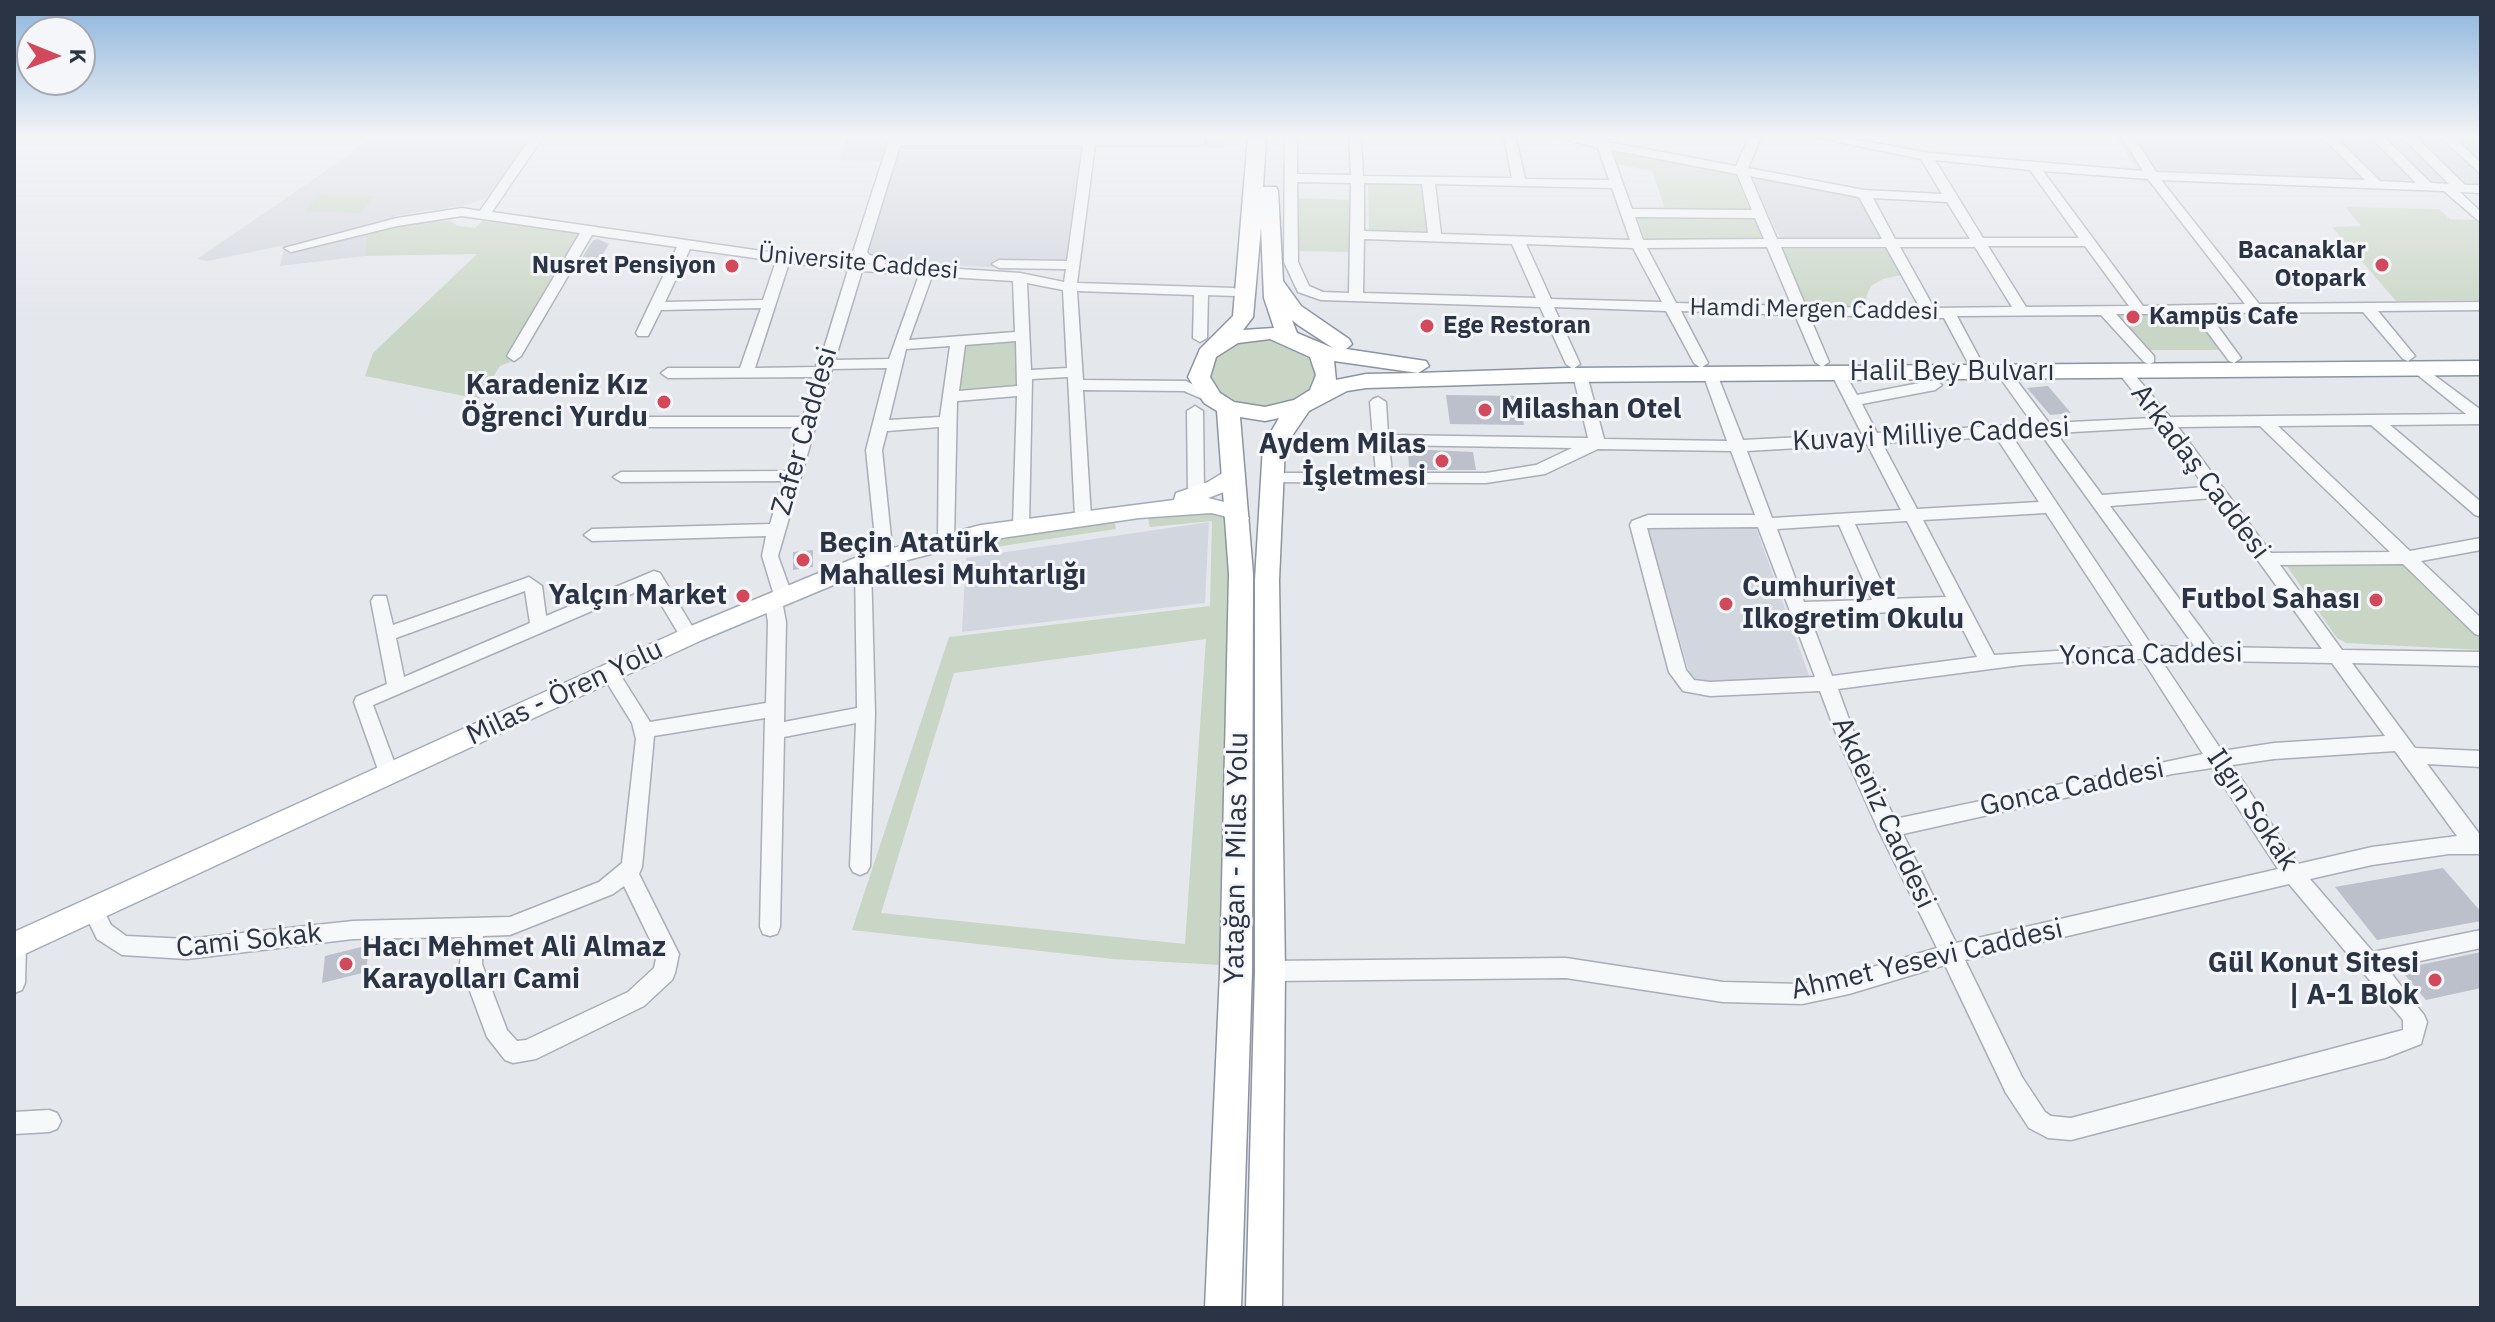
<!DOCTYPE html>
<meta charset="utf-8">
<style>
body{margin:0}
#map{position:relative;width:2495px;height:1322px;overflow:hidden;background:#e4e7ec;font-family:"IBM Plex Sans",sans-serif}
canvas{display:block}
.frame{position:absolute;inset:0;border:16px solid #2b3445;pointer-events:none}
.north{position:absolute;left:16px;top:16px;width:80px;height:80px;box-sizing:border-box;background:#f4f6f9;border:2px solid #a4a8b1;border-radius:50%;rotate:91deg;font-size:22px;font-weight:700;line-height:32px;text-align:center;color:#2b3445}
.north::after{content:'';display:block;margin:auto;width:28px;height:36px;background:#d1495b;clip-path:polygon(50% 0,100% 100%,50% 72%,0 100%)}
</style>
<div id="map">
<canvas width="2495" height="1322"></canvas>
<div class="frame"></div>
<div class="north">K</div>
</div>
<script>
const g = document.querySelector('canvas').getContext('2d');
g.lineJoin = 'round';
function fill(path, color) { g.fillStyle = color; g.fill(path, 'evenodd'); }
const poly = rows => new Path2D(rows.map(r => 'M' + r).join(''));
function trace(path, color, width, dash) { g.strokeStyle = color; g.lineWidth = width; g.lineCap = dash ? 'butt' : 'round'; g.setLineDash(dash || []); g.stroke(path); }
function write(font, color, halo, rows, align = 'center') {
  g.font = font + ' "IBM Plex Sans",sans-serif'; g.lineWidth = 6; g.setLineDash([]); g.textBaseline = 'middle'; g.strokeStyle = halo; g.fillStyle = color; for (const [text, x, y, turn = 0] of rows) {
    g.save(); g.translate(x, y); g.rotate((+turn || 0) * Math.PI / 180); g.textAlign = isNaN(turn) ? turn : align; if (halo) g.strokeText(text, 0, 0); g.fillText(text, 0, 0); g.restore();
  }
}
fill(poly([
 [369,137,532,137,486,198,467,205,394,216,394,227,366,234,365,256,280,266,285,245,208,261,197,259,346,157],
 [847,137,1223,137,1223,148,1093,148,1079,272,851,260,882,162,839,160],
 [2481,137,2481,191,2145,182,2116,138],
 [1751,175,1861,196,1885,241,1781,241],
 [1209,522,1205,603,962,632,966,558],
 [1755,525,1811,681,1692,682,1647,526]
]), '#d2d6de');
fill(poly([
 [1613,147,1734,171,1750,210,1665,209,1652,171,1617,164],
 [1368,184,1422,185,1429,232,1369,231],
 [319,195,374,197,360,213,305,211],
 [1294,198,1352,200,1351,252,1295,251],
 [2345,207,2439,209,2450,219,2475,220,2481,226,2481,300,2396,301,2332,227,2361,226],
 [1637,217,1753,217,1763,239,1645,239],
 [427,221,450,221,458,226,475,228,482,221,581,233,506,356,520,358,500,366,479,399,365,376,373,353,477,254,365,256,366,234],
 [1782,249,1889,249,1902,275,1883,279,1871,286,1866,297,1869,307,1806,307],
 [2197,314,2223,350,2147,350,2116,315],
 [1023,336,1025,390,951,397,958,341],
 [1268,338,1300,346,1318,366,1315,388,1304,397,1272,408,1236,403,1221,395,1212,385,1209,373,1211,362,1233,343],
 [1214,508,1233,519,1220,965,1113,959,852,930,949,637,1210,606,1212,521,1150,527,1147,515],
 [1206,639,1185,944,881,913,954,673],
 [1114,518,1116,529,982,549,981,537],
 [2402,561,2481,639,2481,650,2346,643,2337,638,2284,562]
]), '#c9d6c5');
fill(poly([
 [598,239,609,244,599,261,580,261,593,240],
 [2048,386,2071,413,2050,415,2027,388],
 [1446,395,1519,396,1524,425,1450,424],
 [1408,449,1473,452,1476,470,1409,470],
 [813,550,813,567,793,570,793,552],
 [2443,868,2481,912,2481,921,2377,940,2335,887],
 [369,945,366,972,322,983,325,956],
 [2481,952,2481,988,2426,1000,2400,969]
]), '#bbc0ca');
const minor = poly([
 [531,137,543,137,492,212,831,261,873,264,860,261,853,252,890,137,1206,137,1204,144,1200,145,1095,145,1077,283,1234,288,1241,292,1234,296,1208,295,1207,338,1200,342,1193,338,1194,295,1077,291,1083,380,1186,381,1220,398,1212,403,1184,391,1083,390,1091,517,1089,521,1077,521,1075,517,1068,377,1032,379,1029,526,1027,530,1015,530,1013,526,1017,396,957,401,954,540,946,546,938,540,939,427,887,431,882,450,893,557,885,563,877,557,866,450,887,368,832,369,778,556,792,595,789,599,782,601,786,622,784,722,857,708,855,564,863,558,869,560,871,564,875,714,870,866,867,872,860,875,853,872,850,866,856,723,784,737,780,927,777,934,770,936,763,934,760,927,765,718,654,736,642,867,639,874,679,954,675,973,672,980,644,1006,536,1059,513,1063,505,1060,487,1037,460,964,462,937,353,939,187,959,122,955,97,939,84,912,87,905,94,903,101,905,111,925,126,936,187,939,353,921,510,917,599,882,622,863,636,739,632,723,601,673,604,668,616,668,650,722,766,703,768,622,764,598,773,592,762,556,766,536,592,541,584,535,592,529,770,524,783,481,621,482,613,477,621,472,787,471,800,427,649,427,641,422,649,417,803,417,815,377,668,378,661,373,668,368,740,368,761,308,661,310,648,336,638,336,636,333,677,247,592,235,521,356,514,361,507,356,580,233,462,216,397,226,291,252,284,248,397,218,462,208,480,211,531,137],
 [900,145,1083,145,1067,261,999,260,992,264,999,268,1066,269,1064,282,1020,273,884,264,888,261,886,258,869,255,867,252,900,145],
 [690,249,776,261,763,300,665,302,690,249],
 [789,263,848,270,820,361,816,365,817,367,755,368,789,263],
 [862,271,919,275,889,359,835,360,862,271],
 [932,276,1013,281,1015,332,909,340,932,276],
 [1027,283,1063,290,1067,368,1031,370,1027,283],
 [1016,341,1017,386,959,391,965,345,1016,341],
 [950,346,940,417,889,420,906,349,950,346],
 [624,886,657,954,654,968,628,992,526,1040,517,1041,507,1030,482,964,483,936,510,935,613,894,624,886],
 [1285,137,1297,137,1297,174,1351,175,1349,137,1361,137,1363,176,1512,178,1504,137,1516,137,1525,179,1609,180,1598,148,1555,137,1606,137,1608,142,1736,166,1749,137,1761,137,1748,168,1864,190,1942,194,1921,159,1814,137,1843,137,1929,153,2143,171,2122,137,2134,137,2156,172,2365,180,2322,137,2335,137,2380,181,2416,183,2371,137,2384,137,2431,183,2449,184,2402,137,2416,137,2465,185,2481,185,2481,193,2460,192,2481,212,2481,223,2444,191,2161,180,2259,304,2481,302,2481,310,2378,311,2415,356,2408,361,2403,359,2363,312,2208,313,2241,358,2234,363,2229,361,2194,314,2116,314,2154,356,2154,362,2149,364,2144,362,2101,315,1957,316,1981,361,1974,366,1967,361,1944,318,1809,315,1829,362,1822,367,1815,362,1795,315,1681,311,1708,363,1701,368,1694,363,1666,311,1554,307,1580,364,1573,369,1566,364,1540,307,1321,300,1298,292,1284,262,1285,137],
 [1611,150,1737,174,1752,210,1632,209,1611,150],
 [1935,160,2030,170,2079,238,1983,238,1935,160],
 [2043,171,2148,179,2245,304,2143,306,2043,171],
 [1750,176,1859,197,1882,239,1777,239,1750,176],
 [1297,182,1351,183,1349,293,1323,292,1309,286,1298,262,1297,182],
 [1364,183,1422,184,1428,233,1364,231,1364,183],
 [1435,184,1612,188,1630,240,1441,234,1435,184],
 [1873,198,1947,202,1970,239,1895,239,1873,198],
 [1635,217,1755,218,1764,239,1643,240,1635,217],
 [1364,239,1512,244,1536,298,1363,293,1364,239],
 [1526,244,1633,248,1662,302,1551,299,1526,244],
 [1988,246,2085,246,2129,306,2026,307,1988,246],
 [1767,247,1792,306,1676,303,1647,248,1767,247],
 [1781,247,1886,247,1920,308,1806,307,1781,247],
 [1900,247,1975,247,2012,307,1934,308,1900,247],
 [2440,137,2454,137,2481,163,2481,174,2440,137],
 [2419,364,2481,410,2481,424,2390,425,2481,502,2481,517,2475,515,2371,425,2278,426,2410,551,2481,538,2481,550,2421,561,2481,618,2481,636,2475,634,2403,564,2280,565,2342,650,2481,652,2481,666,2352,663,2415,748,2481,751,2481,767,2427,764,2481,836,2481,854,2449,854,2372,865,2310,879,2373,952,2481,930,2481,948,2387,968,2424,1015,2427,1022,2421,1044,2385,1058,2071,1140,2048,1138,2029,1128,2006,1093,1945,965,1849,994,1802,1004,1723,1002,1566,978,1270,981,1262,978,1259,971,1262,964,1270,961,1566,958,1723,982,1802,984,1849,974,1937,948,1878,829,1840,744,1820,691,1710,696,1683,691,1669,672,1630,525,1632,521,1648,515,1755,515,1731,451,1598,449,1545,474,1486,483,1265,482,1263,478,1271,473,1376,473,1370,402,1373,399,1378,397,1386,402,1388,435,1588,438,1573,375,1580,370,1587,375,1604,439,1727,441,1703,374,1710,369,1717,374,1743,440,1862,434,1831,373,1838,368,1843,370,1857,395,1935,380,1942,385,1935,390,1862,404,1877,433,2033,424,1996,372,2003,367,2008,369,2049,423,2154,418,2117,371,2124,366,2129,368,2170,417,2466,414,2414,372,2414,366,2419,364],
 [2260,426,2390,552,2271,553,2178,427,2260,426],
 [2162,427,2205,487,2102,495,2056,433,2162,427],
 [2041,434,2195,647,2152,646,2012,436,2041,434],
 [1996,437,2039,502,1917,509,1882,443,1996,437],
 [1867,444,1901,510,1772,518,1747,451,1867,444],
 [1389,445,1572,448,1536,465,1486,473,1392,473,1389,445],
 [2213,498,2322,649,2215,647,2110,506,2213,498],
 [2046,513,2133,646,1994,655,1923,520,2046,513],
 [1907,521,1946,597,1889,599,1855,524,1907,521],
 [1839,525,1872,600,1804,602,1777,529,1839,525],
 [1758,527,1815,677,1710,682,1694,680,1686,670,1647,528,1758,527],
 [1953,610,1977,657,1832,676,1809,615,1953,610],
 [2106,659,2142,659,2203,754,1895,819,1858,744,1838,689,2021,665,2106,659],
 [2161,660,2332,663,2385,736,2274,743,2222,751,2161,660],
 [2395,751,2457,836,2372,847,2298,864,2232,765,2274,759,2395,751],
 [2212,768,2278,869,1956,943,1903,834,2172,774,2212,768],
 [2289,884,2403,1020,2403,1030,2071,1118,2051,1116,2045,1112,2022,1077,1965,960,2289,884],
 [1195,406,1203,411,1204,495,1196,501,1188,495,1187,411,1195,406],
 [654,571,660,573,695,631,698,636,695,641,683,641,650,586,373,705,399,775,396,781,389,783,382,781,354,702,356,697,387,684,371,601,374,596,386,596,393,625,529,577,542,586,546,616,654,571],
 [525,591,530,623,404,677,396,638,525,591],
 [15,936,22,939,26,946,25,983,22,990,14,993,15,936],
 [49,1110,57,1113,61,1121,57,1129,49,1132,14,1134,14,1112,49,1110]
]);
const major = poly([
 [1234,466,1245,473,1241,478,1224,492,1208,498,1240,506,1249,518,1246,523,1230,523,1224,516,1211,513,1139,518,981,541,869,570,702,640,14,959,14,932,686,628,855,558,981,525,1174,500,1176,493,1208,482,1234,466]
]);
const highway = poly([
 [1248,137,1266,137,1263,187,1276,187,1278,191,1283,281,1301,306,1349,339,1352,344,1346,349,1426,361,1429,366,1418,373,1567,368,2481,361,2481,375,1567,382,1366,388,1347,391,1309,411,1285,446,1279,580,1285,971,1282,1308,1246,1308,1255,971,1255,580,1263,446,1279,418,1265,421,1240,417,1253,574,1252,972,1241,1308,1205,1308,1220,972,1229,574,1217,411,1204,403,1188,377,1200,349,1233,316,1248,137],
 [1261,227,1264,298,1274,328,1243,330,1253,317,1261,227],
 [1292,320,1298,325,1333,348,1297,333,1292,320],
 [1270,339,1310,357,1316,375,1310,390,1294,400,1265,407,1234,402,1220,393,1210,377,1216,357,1238,343,1270,339],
 [1334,361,1418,373,1366,374,1336,380,1334,361]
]);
trace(minor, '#a9aeb7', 3);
trace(major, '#a3abb8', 3);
trace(highway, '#8b94a3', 3);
fill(minor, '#f7f8fa');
fill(major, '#fff');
fill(highway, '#fff');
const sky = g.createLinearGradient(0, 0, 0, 323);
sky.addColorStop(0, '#8bb4dd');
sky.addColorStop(0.42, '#f3f4f6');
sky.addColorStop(1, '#f3f4f600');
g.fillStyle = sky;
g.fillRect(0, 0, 2495, 323);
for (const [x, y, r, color] of [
 [2382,265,8,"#d1495b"],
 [732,266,8,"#d1495b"],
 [2133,317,8,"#d1495b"],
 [1427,326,8,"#d1495b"],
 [664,402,8,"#d1495b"],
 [1485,410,8,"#d1495b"],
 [1442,461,8,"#d1495b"],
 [803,560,8,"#d1495b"],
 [743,596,8,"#d1495b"],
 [2376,600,8,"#d1495b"],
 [1726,604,8,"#d1495b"],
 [346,964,8,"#d1495b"],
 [2435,980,8,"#d1495b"]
]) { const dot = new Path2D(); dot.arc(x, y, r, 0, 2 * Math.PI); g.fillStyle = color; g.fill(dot); trace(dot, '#f4f6f9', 3); }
write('bold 24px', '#2b3445', '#f4f6f9', [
 ["Bacanaklar",2366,251],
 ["Otopark",2366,279],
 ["Nusret Pensiyon",716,266],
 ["Kampüs Cafe",2149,317,"left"],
 ["Ege Restoran",1443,326,"left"]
], 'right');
write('24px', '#2b3445', '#f4f6f9', [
 ["Üniversite Caddesi",858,263,5],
 ["Hamdi Mergen Caddesi",1814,310,1]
]);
write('28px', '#2b3445', '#f4f6f9', [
 ["Halil Bey Bulvarı",1952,372],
 ["Zafer Caddesi",805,431,-74],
 ["Kuvayi Milliye Caddesi",1931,435,-3],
 ["Arkadaş Caddesi",2200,472,53],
 ["Yonca Caddesi",2151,655,-1],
 ["Milas - Ören Yolu",565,693,-25],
 ["Gonca Caddesi",2072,788,-12],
 ["Ilgın Sokak",2252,810,56],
 ["Akdeniz Caddesi",1883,813,65],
 ["Yatağan - Milas Yolu",1237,858,-89],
 ["Cami Sokak",249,941,-6],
 ["Ahmet Yesevi Caddesi",1927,960,-13]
]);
write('bold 28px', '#2b3445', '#f4f6f9', [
 ["Karadeniz Kız",648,386],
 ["Öğrenci Yurdu",648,418],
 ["Milashan Otel",1501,410,"left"],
 ["Aydem Milas",1426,445],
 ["İşletmesi",1426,477],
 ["Beçin Atatürk",819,544,"left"],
 ["Mahallesi Muhtarlığı",819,576,"left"],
 ["Cumhuriyet",1742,588,"left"],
 ["Ilkogretim Okulu",1742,620,"left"],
 ["Yalçın Market",727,596],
 ["Futbol Sahası",2360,600],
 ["Hacı Mehmet Ali Almaz",362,948,"left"],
 ["Karayolları Cami",362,980,"left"],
 ["Gül Konut Sitesi",2419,964],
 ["| A-1 Blok",2419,996]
], 'right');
</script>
